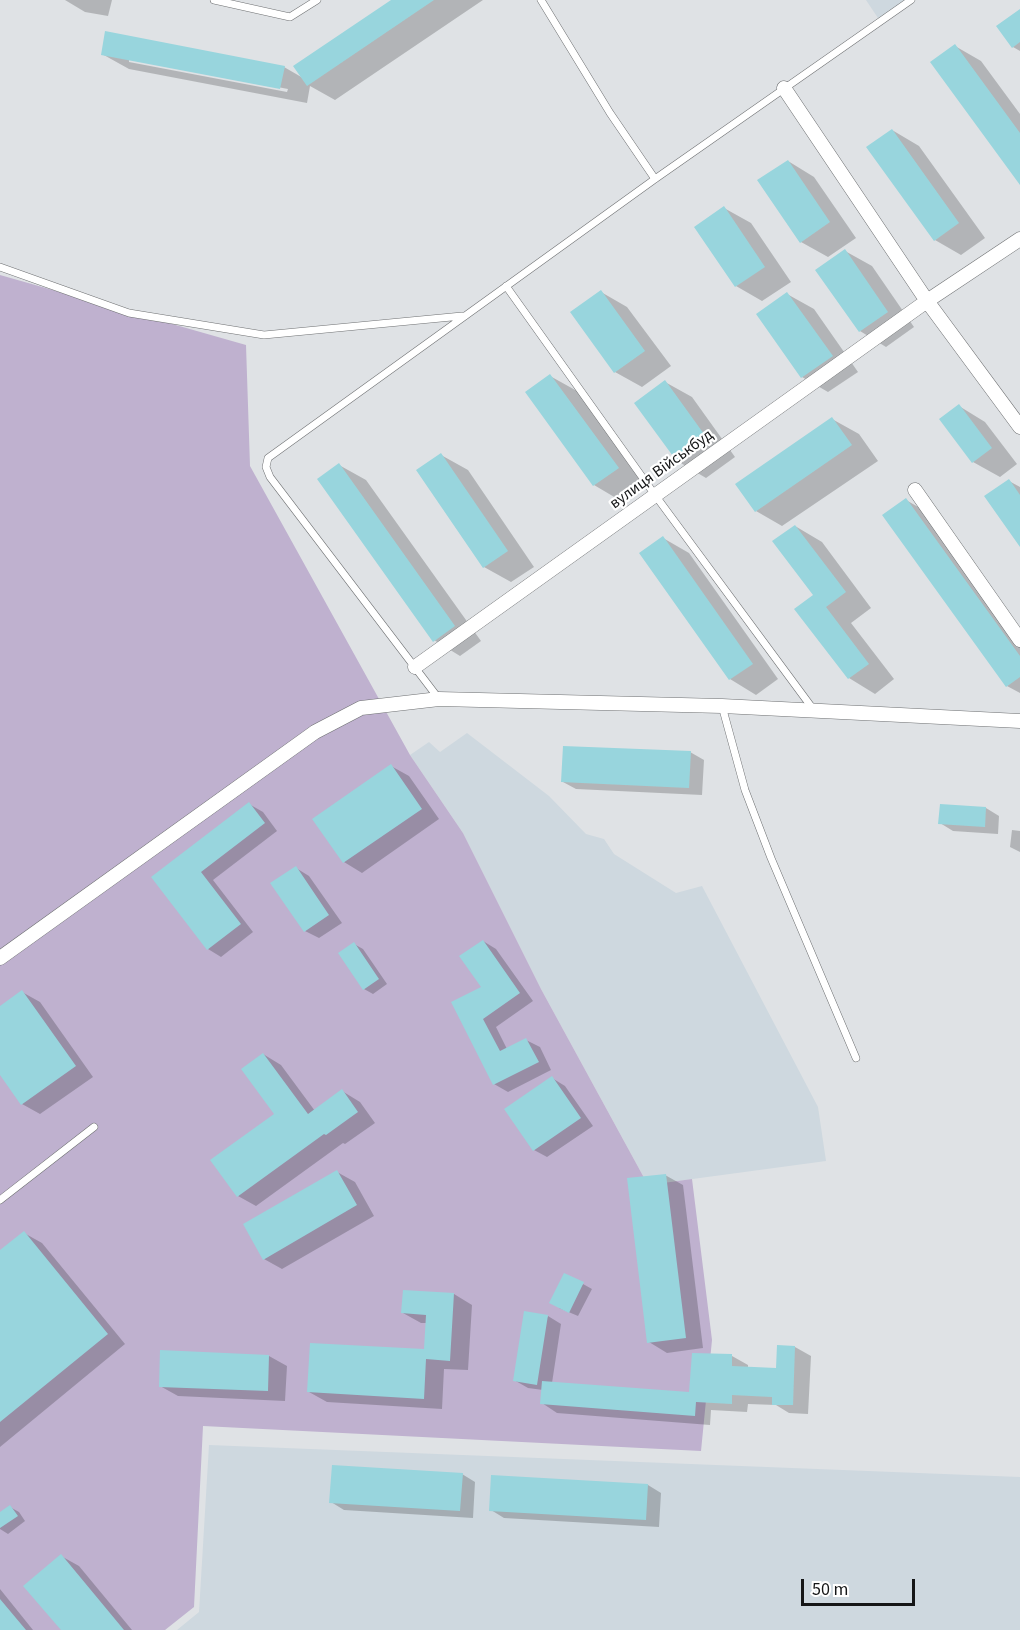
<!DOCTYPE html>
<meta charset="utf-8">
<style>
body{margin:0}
#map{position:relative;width:1020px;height:1630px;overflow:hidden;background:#dfe2e5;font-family:"Source Sans 3",sans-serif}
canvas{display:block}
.scale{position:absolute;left:801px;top:1579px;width:114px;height:27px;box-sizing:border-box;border:3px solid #151617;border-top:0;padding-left:8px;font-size:18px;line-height:21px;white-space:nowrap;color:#151617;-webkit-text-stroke:4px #fff;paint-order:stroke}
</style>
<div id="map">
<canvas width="1020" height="1630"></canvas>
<div class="scale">50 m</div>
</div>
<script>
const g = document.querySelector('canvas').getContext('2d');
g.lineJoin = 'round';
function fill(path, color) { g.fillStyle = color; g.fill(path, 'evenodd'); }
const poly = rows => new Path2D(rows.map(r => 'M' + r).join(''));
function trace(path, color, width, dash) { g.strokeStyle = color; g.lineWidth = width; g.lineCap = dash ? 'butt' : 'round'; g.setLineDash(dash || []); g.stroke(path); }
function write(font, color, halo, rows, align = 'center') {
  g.font = font + ' "Source Sans 3",sans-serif'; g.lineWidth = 4.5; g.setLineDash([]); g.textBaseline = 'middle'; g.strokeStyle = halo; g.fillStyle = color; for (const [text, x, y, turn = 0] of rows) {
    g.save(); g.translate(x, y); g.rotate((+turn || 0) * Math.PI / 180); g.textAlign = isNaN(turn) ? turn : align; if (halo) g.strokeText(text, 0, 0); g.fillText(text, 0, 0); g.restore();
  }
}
fill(poly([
 [866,0,910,0,880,21],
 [467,733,549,796,586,834,604,839,614,854,676,893,702,886,818,1107,826,1161,648,1185,541,989,463,833,410,755,429,742,440,752],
 [209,1445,1020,1477,1020,1630,177,1630,199,1612]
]), '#ced8df');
fill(poly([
 [0,275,246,345,250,466,410,755,463,833,541,989,648,1185,692,1179,712,1340,701,1451,203,1426,194,1607,165,1630,0,1630]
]), '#bfb1cf');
fill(poly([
 [65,0,112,0,108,16,85,12],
 [394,0,483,0,335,100,310,86,307,103,129,69,102,54,284,67,303,78],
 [129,59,288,89,287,92,129,62],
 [1020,11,1020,51,1013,47],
 [955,46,981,61,1020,114,1020,183],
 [892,130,919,146,985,238,961,255,935,240],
 [788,161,814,177,856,238,828,257,801,242],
 [724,208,751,223,791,282,762,301,736,286],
 [845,251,872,266,914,327,886,347,860,331],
 [601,292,627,307,671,366,642,387,615,372],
 [787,294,814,309,858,372,828,392,802,377],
 [550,376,577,391,644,484,621,501,594,485,527,392],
 [665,382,692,397,735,457,706,478,679,462,636,403],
 [959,406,985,422,1017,464,1000,477,973,462,941,419],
 [832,419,859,434,878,461,782,526,756,511],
 [441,455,468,470,534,567,511,582,484,567],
 [339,465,366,480,481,641,460,656,434,640],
 [1009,481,1020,487,1020,545],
 [906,500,932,515,1020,636,1020,693,1007,686],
 [795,526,822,542,871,608,851,623,894,679,875,694,849,678,815,596],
 [663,538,689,553,778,679,756,695,730,679],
 [690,752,704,760,702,795,576,789,563,782],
 [391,766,409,776,439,819,362,873,344,862],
 [249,804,263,812,277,831,213,880,253,932,221,957,208,949,153,878],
 [941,805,986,808,999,816,998,834,953,831,940,823],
 [1012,830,1020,831,1020,852,1010,847],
 [296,868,309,876,342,923,319,938,305,931],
 [483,941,496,949,533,1001,496,1027,507,1049,526,1040,540,1047,551,1070,508,1092,494,1084,453,1003,483,988],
 [354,944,363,949,387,984,373,994,364,989],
 [22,992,40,1002,93,1077,40,1114,22,1104,0,1073,0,1008],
 [263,1054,281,1065,315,1111,342,1091,360,1102,375,1123,345,1144,343,1143,256,1206,238,1196,276,1114],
 [552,1078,565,1086,593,1126,547,1157,534,1150],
 [337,1172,355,1182,374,1216,282,1269,264,1259],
 [665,1175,683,1185,703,1348,667,1353,649,1342],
 [24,1233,42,1243,125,1344,0,1447,0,1252],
 [583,1284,592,1289,578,1316,559,1308],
 [404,1292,454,1294,472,1305,468,1370,444,1369,442,1409,327,1402,309,1392,426,1351,427,1323,421,1323,403,1313],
 [548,1316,561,1324,552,1383,690,1394,732,1356,748,1365,748,1368,777,1369,778,1346,795,1347,811,1356,808,1414,789,1413,776,1405,748,1404,747,1412,711,1410,710,1425,557,1413,542,1403,543,1390,528,1388,514,1380],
 [269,1356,287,1366,285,1401,178,1396,160,1386],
 [462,1474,475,1482,473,1518,344,1510,331,1502],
 [493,1476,648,1485,661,1493,659,1527,504,1518,491,1510],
 [10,1507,19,1512,25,1521,8,1534,0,1529,0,1514],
 [61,1556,79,1566,132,1630,63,1630],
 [0,1589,33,1630,0,1630]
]), '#0003');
fill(poly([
 [391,0,434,0,307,86,293,66],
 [1020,9,1020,42,1012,48,996,26],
 [105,31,285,66,280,89,101,55],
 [955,44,1020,133,1020,185,930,62],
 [892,129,959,223,934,241,866,147],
 [788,160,830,222,800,243,757,180],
 [724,206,765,267,735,287,694,227],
 [845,249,888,312,859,332,815,270],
 [601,290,645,351,614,373,570,312],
 [787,292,833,356,801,378,756,314],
 [550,374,619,468,593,486,525,392],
 [665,380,709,441,678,463,634,403],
 [959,404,992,448,972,463,939,419],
 [832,417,852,445,755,512,735,484],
 [441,453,508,551,483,568,416,470],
 [339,463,455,626,433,642,317,479],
 [1009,479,1020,495,1020,547,984,496],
 [906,498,1020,656,1020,677,1006,687,882,515],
 [795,525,846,592,826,607,869,664,848,679,794,609,813,595,772,541],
 [663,536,753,664,729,680,639,553],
 [563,746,691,751,689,788,561,782],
 [391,764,422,809,343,863,312,819],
 [249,802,265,823,201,872,241,924,207,950,151,877],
 [940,804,986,807,985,827,938,824],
 [296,866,329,915,304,932,270,883],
 [483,940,520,993,483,1019,500,1051,526,1038,539,1062,493,1085,451,1002,481,987,459,956],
 [354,942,379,979,363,990,338,953],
 [22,990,76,1066,21,1105,0,1075,0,1006],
 [263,1053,308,1114,342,1089,358,1112,326,1135,324,1134,237,1197,210,1160,274,1114,241,1069],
 [552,1076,581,1118,533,1151,504,1109],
 [337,1170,357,1205,263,1260,243,1224],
 [666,1174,686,1338,647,1343,627,1178],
 [24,1231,108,1334,0,1422,0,1250],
 [564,1273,584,1282,569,1313,549,1303],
 [403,1290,454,1293,450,1361,426,1359,424,1399,307,1392,310,1343,424,1349,426,1315,401,1313],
 [524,1311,548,1315,537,1385,513,1381],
 [777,1345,795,1346,793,1405,772,1405,772,1397,732,1395,732,1404,696,1402,695,1416,540,1404,542,1381,689,1392,692,1353,732,1354,732,1366,776,1368],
 [160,1350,269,1355,268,1391,159,1387],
 [332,1465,463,1473,460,1511,329,1503],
 [491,1475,648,1484,646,1520,489,1511],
 [10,1505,18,1516,0,1528,0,1512],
 [61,1554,124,1630,61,1630,23,1586],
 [0,1599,26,1630,0,1630]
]), '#98d5dd');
const service = poly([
 [214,0,290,17,317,0],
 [541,0,610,113,655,179],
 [0,267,129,313,264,335,462,316],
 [506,286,655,495,813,709],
 [439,699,270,477,266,467,268,458,655,179,911,0],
 [722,706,745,790,771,858,856,1058],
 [0,1200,94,1127]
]);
const minor = poly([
 [784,88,927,301,1020,427],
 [915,490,1020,640],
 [415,667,927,301,1020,239],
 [0,958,315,732,361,708,439,699,722,706,1020,721]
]);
trace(service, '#6e7072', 8);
trace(minor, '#6e7072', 15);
trace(service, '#fff', 7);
trace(minor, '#fff', 14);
write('16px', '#151617', '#fff', [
 ["вулиця Військбуд",662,470,-36]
]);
</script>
